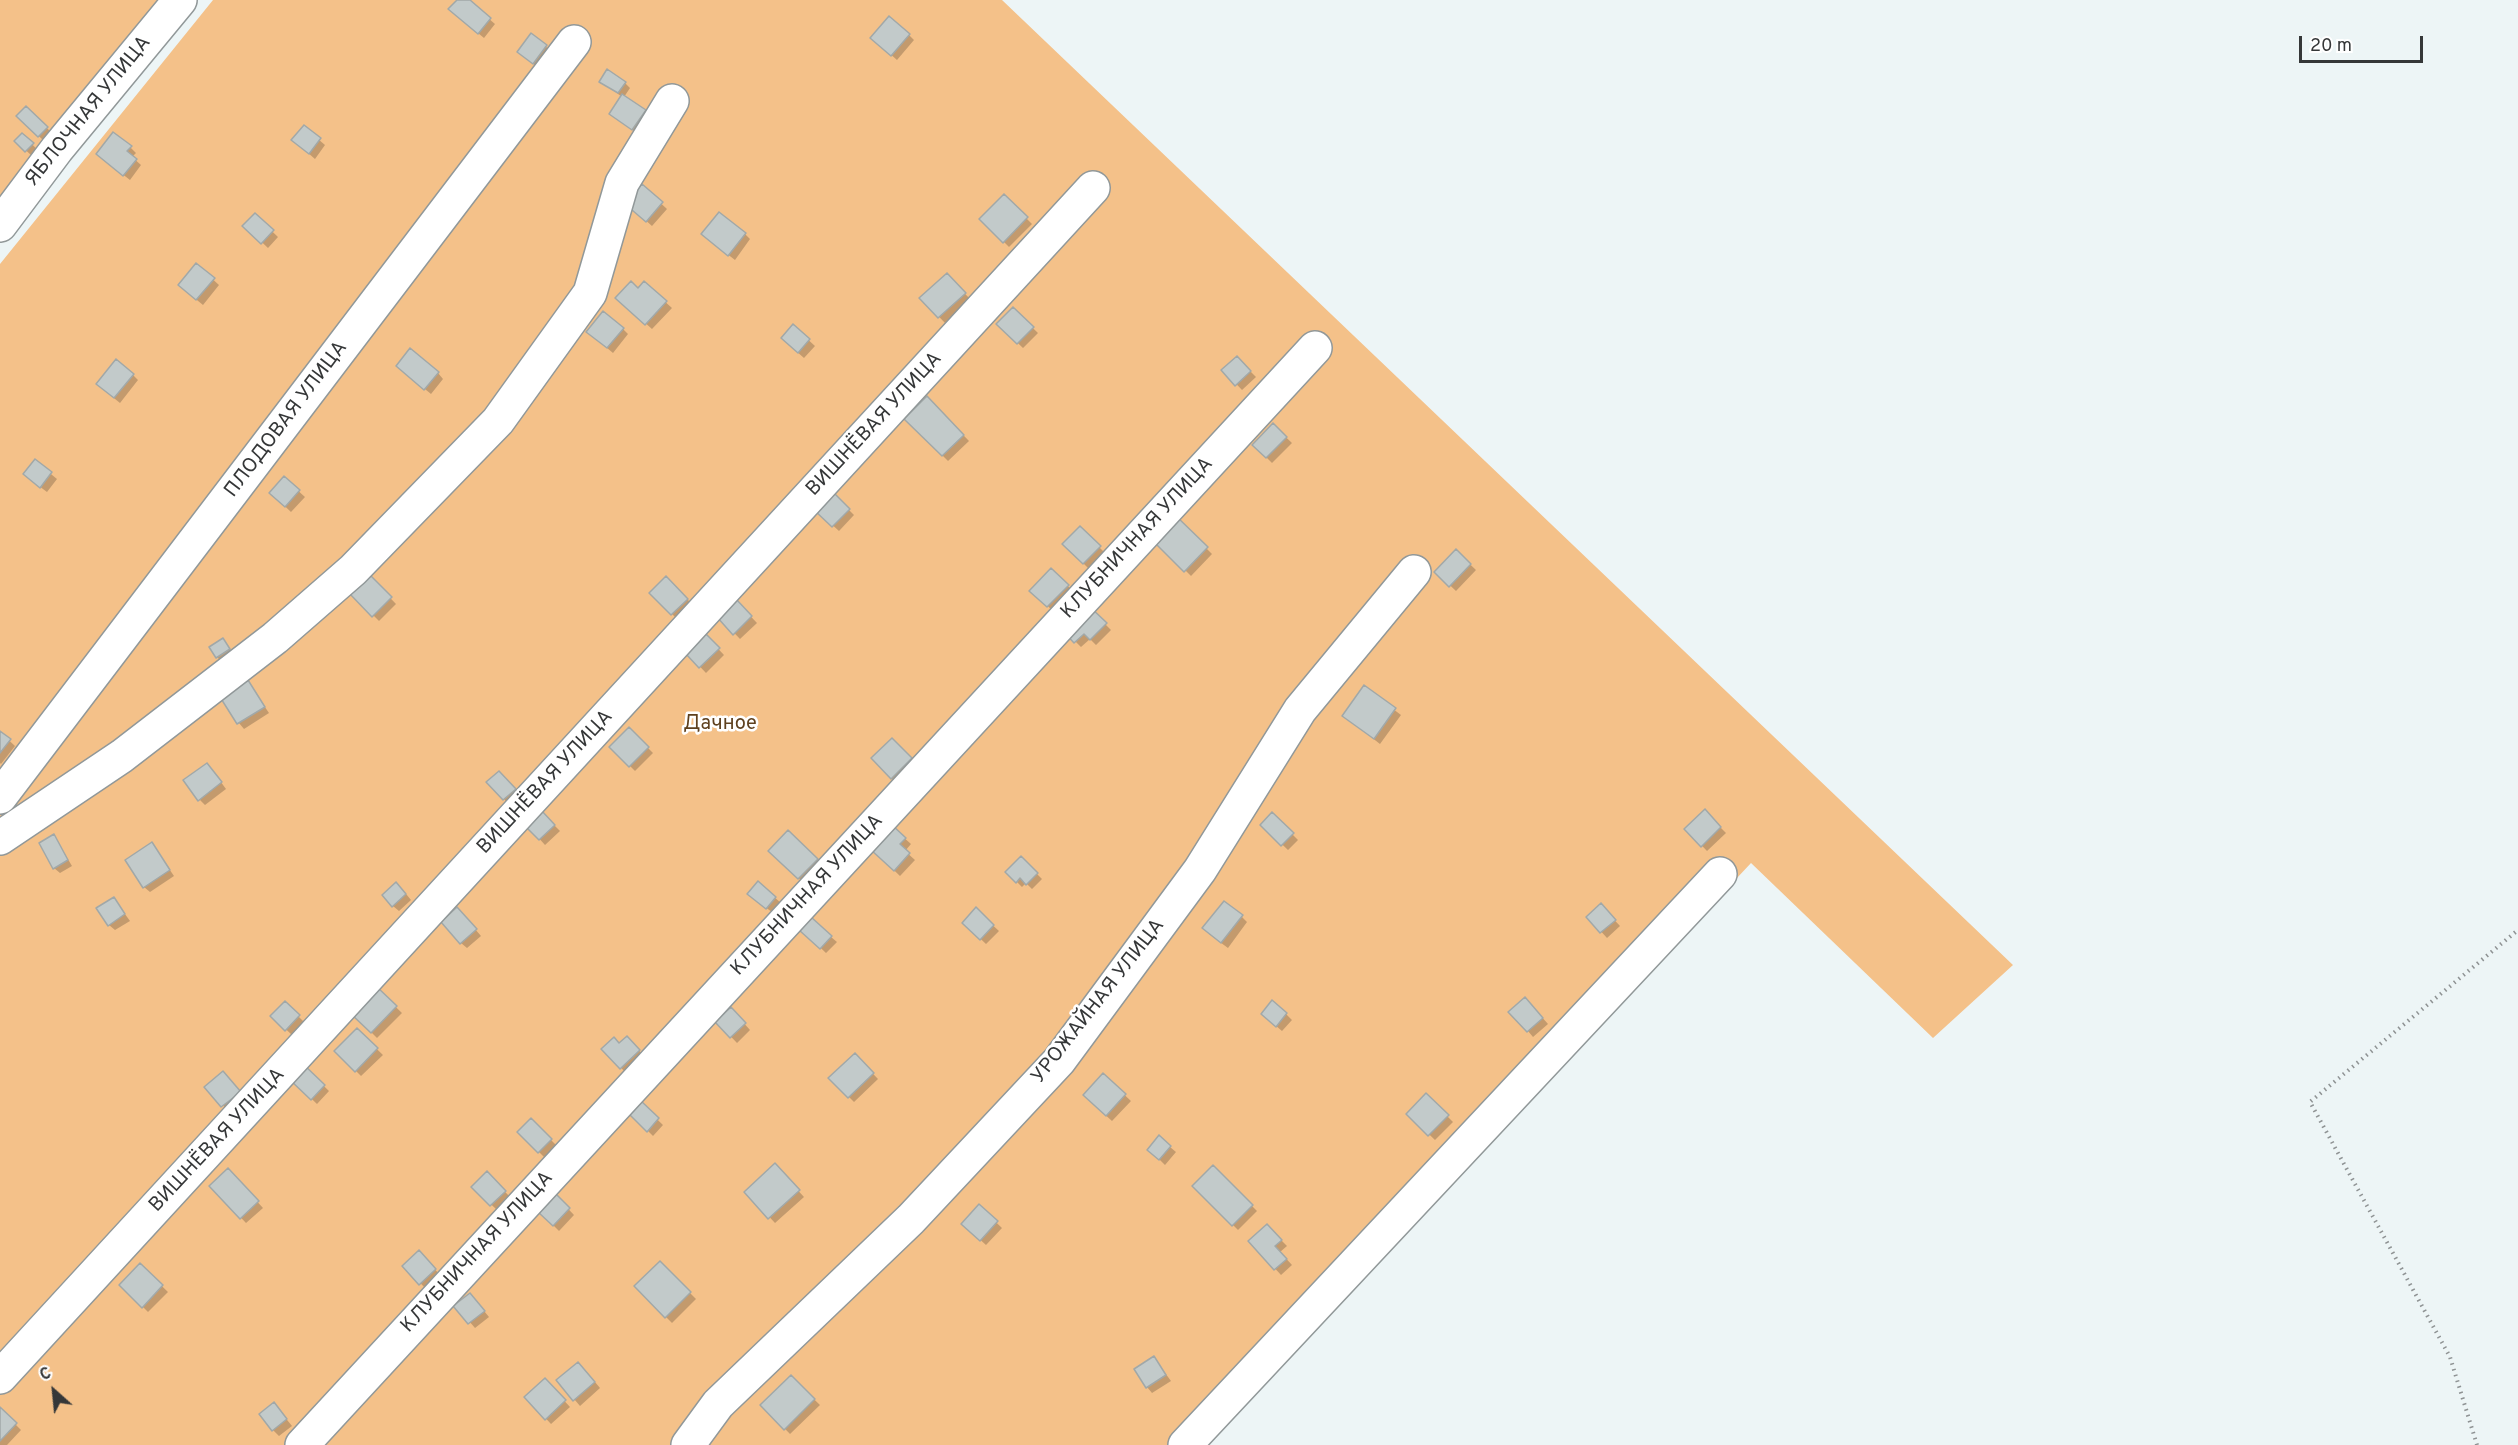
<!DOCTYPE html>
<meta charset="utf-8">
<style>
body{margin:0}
#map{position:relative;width:2518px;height:1445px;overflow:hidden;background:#edf5f6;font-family:Overpass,sans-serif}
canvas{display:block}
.north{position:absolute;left:24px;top:1361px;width:60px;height:60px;-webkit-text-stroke:4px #fff;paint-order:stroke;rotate:333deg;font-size:16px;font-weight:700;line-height:24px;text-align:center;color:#353738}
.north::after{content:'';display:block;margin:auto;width:21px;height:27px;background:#353738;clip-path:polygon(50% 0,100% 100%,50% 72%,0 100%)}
.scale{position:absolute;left:2299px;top:36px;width:124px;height:27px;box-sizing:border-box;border:3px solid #353738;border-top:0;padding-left:8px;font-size:18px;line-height:21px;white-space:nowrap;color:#353738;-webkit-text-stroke:4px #fff;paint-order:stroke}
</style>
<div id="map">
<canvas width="2518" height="1445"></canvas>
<div class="north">С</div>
<div class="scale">20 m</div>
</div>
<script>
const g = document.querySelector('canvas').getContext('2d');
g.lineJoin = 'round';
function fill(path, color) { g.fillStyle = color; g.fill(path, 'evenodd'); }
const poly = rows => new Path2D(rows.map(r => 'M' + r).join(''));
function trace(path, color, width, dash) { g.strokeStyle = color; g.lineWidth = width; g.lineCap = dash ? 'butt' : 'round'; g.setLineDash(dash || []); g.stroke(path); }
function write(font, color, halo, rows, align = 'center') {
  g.font = font + ' Overpass,sans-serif'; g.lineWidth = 5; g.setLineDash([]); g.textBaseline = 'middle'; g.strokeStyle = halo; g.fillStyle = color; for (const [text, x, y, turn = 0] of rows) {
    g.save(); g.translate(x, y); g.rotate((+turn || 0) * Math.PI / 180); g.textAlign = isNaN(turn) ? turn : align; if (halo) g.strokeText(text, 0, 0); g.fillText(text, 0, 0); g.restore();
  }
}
fill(poly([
 [0,0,167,0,0,210],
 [213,0,1002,0,2013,965,1933,1038,1751,863,1206,1445,0,1445,0,264]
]), '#f4c189');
fill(poly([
 [459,0,467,0,495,24,484,38,456,15],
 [532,35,552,52,539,68,524,57],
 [909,35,914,40,897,60,878,43],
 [601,81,625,83,630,88,624,97,650,116,639,134,611,114,622,97],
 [26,108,52,133,44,141,18,116],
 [304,127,325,145,315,159,293,140],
 [22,135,38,150,32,156,16,141],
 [130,147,136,153,132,157,141,165,130,180,103,159],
 [642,186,667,209,652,226,633,209],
 [1004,196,1032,224,1009,247,981,219],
 [255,215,278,237,268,248,245,226],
 [745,234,750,239,735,260,709,240],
 [197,265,219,285,203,305,186,291],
 [947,275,970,299,945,323,921,298],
 [644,283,672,308,652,329,623,303],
 [1013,309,1038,333,1023,348,998,324],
 [793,326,815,346,804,358,788,344],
 [623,329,628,334,613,353,594,337],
 [1237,358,1256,377,1242,390,1223,370],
 [403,371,438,373,443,379,431,394],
 [133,375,138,380,120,403,104,390],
 [927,398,969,441,948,461,906,419],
 [1273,425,1292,443,1272,463,1254,445],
 [35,461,57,479,47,492,31,480],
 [284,478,305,497,291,512,271,493],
 [831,492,854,515,839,531,815,509],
 [1174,516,1212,554,1191,576,1153,538],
 [1080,528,1105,553,1089,569,1064,544],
 [1456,551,1476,570,1456,591,1436,572],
 [1051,570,1074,592,1054,612,1032,591],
 [369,576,396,604,379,621,351,593],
 [666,578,693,605,678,620,651,593],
 [736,601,757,623,740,639,719,617],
 [1090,609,1111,630,1096,645,1090,639,1081,647,1066,632],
 [706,636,724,655,706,673,688,654],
 [223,640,235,656,223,663,217,657],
 [247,681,269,713,244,729,239,723],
 [1364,687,1401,715,1380,744,1344,716],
 [629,729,653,753,635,771,611,747],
 [0,732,15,746,1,764,0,763],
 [892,740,916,765,897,784,873,758],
 [212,770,226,789,205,805,200,800],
 [499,773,520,795,509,805,504,799],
 [541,812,560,831,545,845,527,825],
 [1705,812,1726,833,1707,851,1686,829],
 [1272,814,1298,840,1288,850,1262,825],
 [892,827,911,844,905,851,915,860,900,876,872,849],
 [788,832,822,865,805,884,770,851],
 [54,836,72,866,60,873,54,868],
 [152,844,174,876,150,892,144,887],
 [1021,858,1042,879,1032,889,1026,883,1022,887,1007,872],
 [758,883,781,903,773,913,755,899],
 [402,889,411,900,399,911,393,906],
 [114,899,130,921,115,930,109,925],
 [976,910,999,931,986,944,964,923],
 [1606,911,1620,926,1607,938,1588,917],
 [463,915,481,936,467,948,461,943],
 [1242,917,1247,922,1228,948,1209,934],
 [802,930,831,937,837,942,826,953],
 [376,988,402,1013,377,1038,352,1013],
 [285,1003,304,1022,292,1035,272,1016],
 [1531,1005,1548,1024,1533,1037,1528,1031],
 [731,1009,750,1030,737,1043,717,1022],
 [1286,1014,1292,1020,1282,1031,1268,1019],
 [357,1030,383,1055,361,1076,336,1051],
 [627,1038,645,1057,627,1074,603,1049,619,1044],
 [855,1055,878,1079,854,1102,830,1078],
 [302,1065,329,1091,317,1104,290,1078],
 [223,1073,245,1098,228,1111,207,1087],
 [1103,1075,1131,1101,1112,1121,1090,1101],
 [1426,1095,1453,1122,1435,1140,1408,1114],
 [640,1103,663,1125,653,1136,630,1113],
 [531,1120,557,1146,545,1158,519,1132],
 [1170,1147,1176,1152,1165,1165,1155,1155],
 [1213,1167,1257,1211,1238,1230,1194,1186],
 [228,1170,263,1208,246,1223,211,1186],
 [780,1171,804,1197,775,1223,746,1192],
 [487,1173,510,1197,497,1210,473,1187],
 [555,1195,574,1215,559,1231,539,1211],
 [979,1206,1002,1228,986,1245,963,1224],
 [1267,1226,1287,1246,1280,1252,1292,1265,1281,1275,1250,1241],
 [419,1252,441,1276,426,1289,404,1266],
 [660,1263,696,1299,672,1323,636,1287],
 [140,1265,168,1292,148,1312,121,1285],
 [475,1300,489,1317,475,1328,456,1306],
 [1154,1358,1171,1381,1152,1393,1147,1387],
 [584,1369,600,1388,580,1406,558,1380],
 [791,1377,820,1405,790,1434,762,1405],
 [545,1380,570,1407,551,1424,526,1397],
 [0,1409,21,1430,7,1445,0,1445],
 [279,1410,292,1426,279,1436,273,1430]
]), '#0003');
const building = poly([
 [457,0,470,0,491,18,478,34,448,9,457,0],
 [889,16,910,34,891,56,870,38,889,16],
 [531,33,547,45,533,64,517,52,531,33],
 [607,69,626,82,618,93,599,82,607,69],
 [622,94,646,110,632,130,609,114,622,94],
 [26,106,48,127,38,137,16,116,26,106],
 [304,125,321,138,309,154,291,140,304,125],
 [113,132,132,146,127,151,137,159,123,176,96,154,113,132],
 [22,133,34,143,25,152,14,141,22,133],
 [642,184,663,202,646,222,625,204,642,184],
 [1004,194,1028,217,1003,243,979,219,1004,194],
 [719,212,746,233,728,256,701,234,719,212],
 [255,213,274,230,261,244,242,226,255,213],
 [196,263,215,278,196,300,178,285,196,263],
 [947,273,966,293,938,318,919,298,947,273],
 [631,281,638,288,644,281,667,301,645,325,615,298,631,281],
 [1013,307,1034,327,1017,344,996,324,1013,307],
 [603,311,624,328,607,348,586,332,603,311],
 [793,324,810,339,798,353,781,338,793,324],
 [410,348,439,372,424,390,396,366,410,348],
 [1237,356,1251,371,1235,386,1221,370,1237,356],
 [116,359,134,374,114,398,96,384,116,359],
 [927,396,964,435,942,456,904,419,927,396],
 [1273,423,1287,437,1266,458,1252,445,1273,423],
 [35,459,52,472,40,488,23,474,35,459],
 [284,476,300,490,285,507,269,493,284,476],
 [831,490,850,509,832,527,813,509,831,490],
 [1174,514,1208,547,1184,572,1150,538,1174,514],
 [1080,526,1101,546,1083,564,1062,544,1080,526],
 [1456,549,1471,564,1449,587,1434,572,1456,549],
 [1051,568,1069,585,1047,607,1029,591,1051,568],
 [369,574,392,597,372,617,349,593,369,574],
 [666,576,688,599,671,615,649,593,666,576],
 [736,599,752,616,733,635,717,617,736,599],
 [1090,607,1107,623,1090,640,1084,634,1074,643,1064,632,1090,607],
 [706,634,720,648,699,668,686,654,706,634],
 [223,638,230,649,216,658,209,647,223,638],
 [248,680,265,707,237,724,220,697,248,680],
 [1364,685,1396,708,1374,739,1342,716,1364,685],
 [629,727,649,747,629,767,609,747,629,727],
 [0,731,11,739,0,753,0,731],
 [892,738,912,758,891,779,871,758,892,738],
 [207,763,222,782,198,801,183,780,207,763],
 [499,771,516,789,503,800,486,782,499,771],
 [1705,809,1721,827,1701,847,1684,829,1705,809],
 [541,810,555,825,539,840,524,825,541,810],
 [1272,812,1294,833,1281,846,1260,825,1272,812],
 [892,825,906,838,900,844,910,853,894,871,870,849,892,825],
 [788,830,818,859,798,879,768,851,788,830],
 [54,834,68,860,53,869,39,843,54,834],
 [152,842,170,870,143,888,125,860,152,842],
 [1021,856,1038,873,1026,885,1020,878,1016,883,1005,872,1021,856],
 [758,881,776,897,766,909,747,894,758,881],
 [396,882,406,894,392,907,382,895,396,882],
 [114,897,125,914,108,926,96,908,114,897],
 [1224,901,1243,915,1221,943,1202,928,1224,901],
 [1601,903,1616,920,1600,933,1586,917,1601,903],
 [457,907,477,929,460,944,441,922,457,907],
 [976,907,994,925,980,940,962,923,976,907],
 [811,917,832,936,820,949,799,930,811,917],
 [376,986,397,1006,371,1033,350,1013,376,986],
 [1525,997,1543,1018,1527,1032,1508,1012,1525,997],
 [1272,1000,1287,1013,1276,1027,1261,1014,1272,1000],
 [285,1001,300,1015,285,1031,270,1016,285,1001],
 [731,1007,746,1023,730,1038,715,1022,731,1007],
 [357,1028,378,1048,355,1072,334,1051,357,1028],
 [627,1036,640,1050,620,1069,601,1049,614,1037,619,1043,627,1036],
 [855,1053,874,1073,848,1098,828,1078,855,1053],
 [302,1063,325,1085,311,1100,288,1078,302,1063],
 [223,1071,241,1092,221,1107,204,1087,223,1071],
 [1103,1073,1126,1094,1106,1116,1083,1095,1103,1073],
 [1426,1093,1449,1115,1428,1136,1406,1114,1426,1093],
 [640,1100,659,1118,647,1132,628,1113,640,1100],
 [531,1118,552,1139,538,1153,517,1132,531,1118],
 [1159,1135,1171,1146,1159,1160,1147,1150,1159,1135],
 [775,1163,800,1190,768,1219,744,1192,775,1163],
 [1213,1165,1253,1205,1232,1226,1192,1186,1213,1165],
 [228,1168,259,1201,240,1219,209,1186,228,1168],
 [487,1171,506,1191,490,1206,471,1187,487,1171],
 [555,1193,570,1208,553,1226,537,1211,555,1193],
 [979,1204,998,1221,980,1241,961,1224,979,1204],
 [1267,1224,1282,1240,1275,1246,1287,1259,1274,1270,1248,1241,1267,1224],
 [419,1250,436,1269,419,1285,402,1266,419,1250],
 [660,1261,691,1292,665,1318,634,1286,660,1261],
 [140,1263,163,1285,142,1308,119,1285,140,1263],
 [470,1293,485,1311,468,1324,453,1306,470,1293],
 [1154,1356,1166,1375,1146,1388,1134,1369,1154,1356],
 [578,1362,595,1382,573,1401,556,1380,578,1362],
 [791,1375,815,1399,784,1430,760,1405,791,1375],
 [545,1378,566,1400,545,1420,524,1397,545,1378],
 [274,1402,287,1419,272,1431,259,1414,274,1402],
 [0,1407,17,1423,0,1441,0,1407]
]);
fill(building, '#c2caca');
trace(building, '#a1a8a8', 1.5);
const minor = poly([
 [0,225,57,149,180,0],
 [0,797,574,42],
 [0,838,122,756,275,638,353,570,498,421,590,293,622,183,672,101],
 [0,1377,1093,188],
 [302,1445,1315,348],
 [688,1445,718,1404,911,1219,1059,1061,1200,870,1300,710,1414,572],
 [1185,1445,1720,874]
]);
trace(minor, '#919899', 36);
trace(poly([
 [2477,1445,2450,1357,2310,1102,2518,930]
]), '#8f9394', 4, [1.5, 4.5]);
trace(minor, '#fff', 33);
write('20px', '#353738', '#fff', [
 ["ЯБЛОЧНАЯ УЛИЦА",89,112,-51],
 ["ПЛОДОВАЯ УЛИЦА",287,420,-53],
 ["ВИШНЁВАЯ УЛИЦА",875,425,-47],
 ["КЛУБНИЧНАЯ УЛИЦА",1138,539,-47],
 ["ВИШНЁВАЯ УЛИЦА",546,783,-47],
 ["КЛУБНИЧНАЯ УЛИЦА",808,896,-47],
 ["УРОЖАЙНАЯ УЛИЦА",1099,1002,-52],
 ["ВИШНЁВАЯ УЛИЦА",218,1141,-47],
 ["КЛУБНИЧНАЯ УЛИЦА",478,1253,-47]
]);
write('20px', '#5f411f', '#fff', [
 ["Дачное",720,725]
]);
</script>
